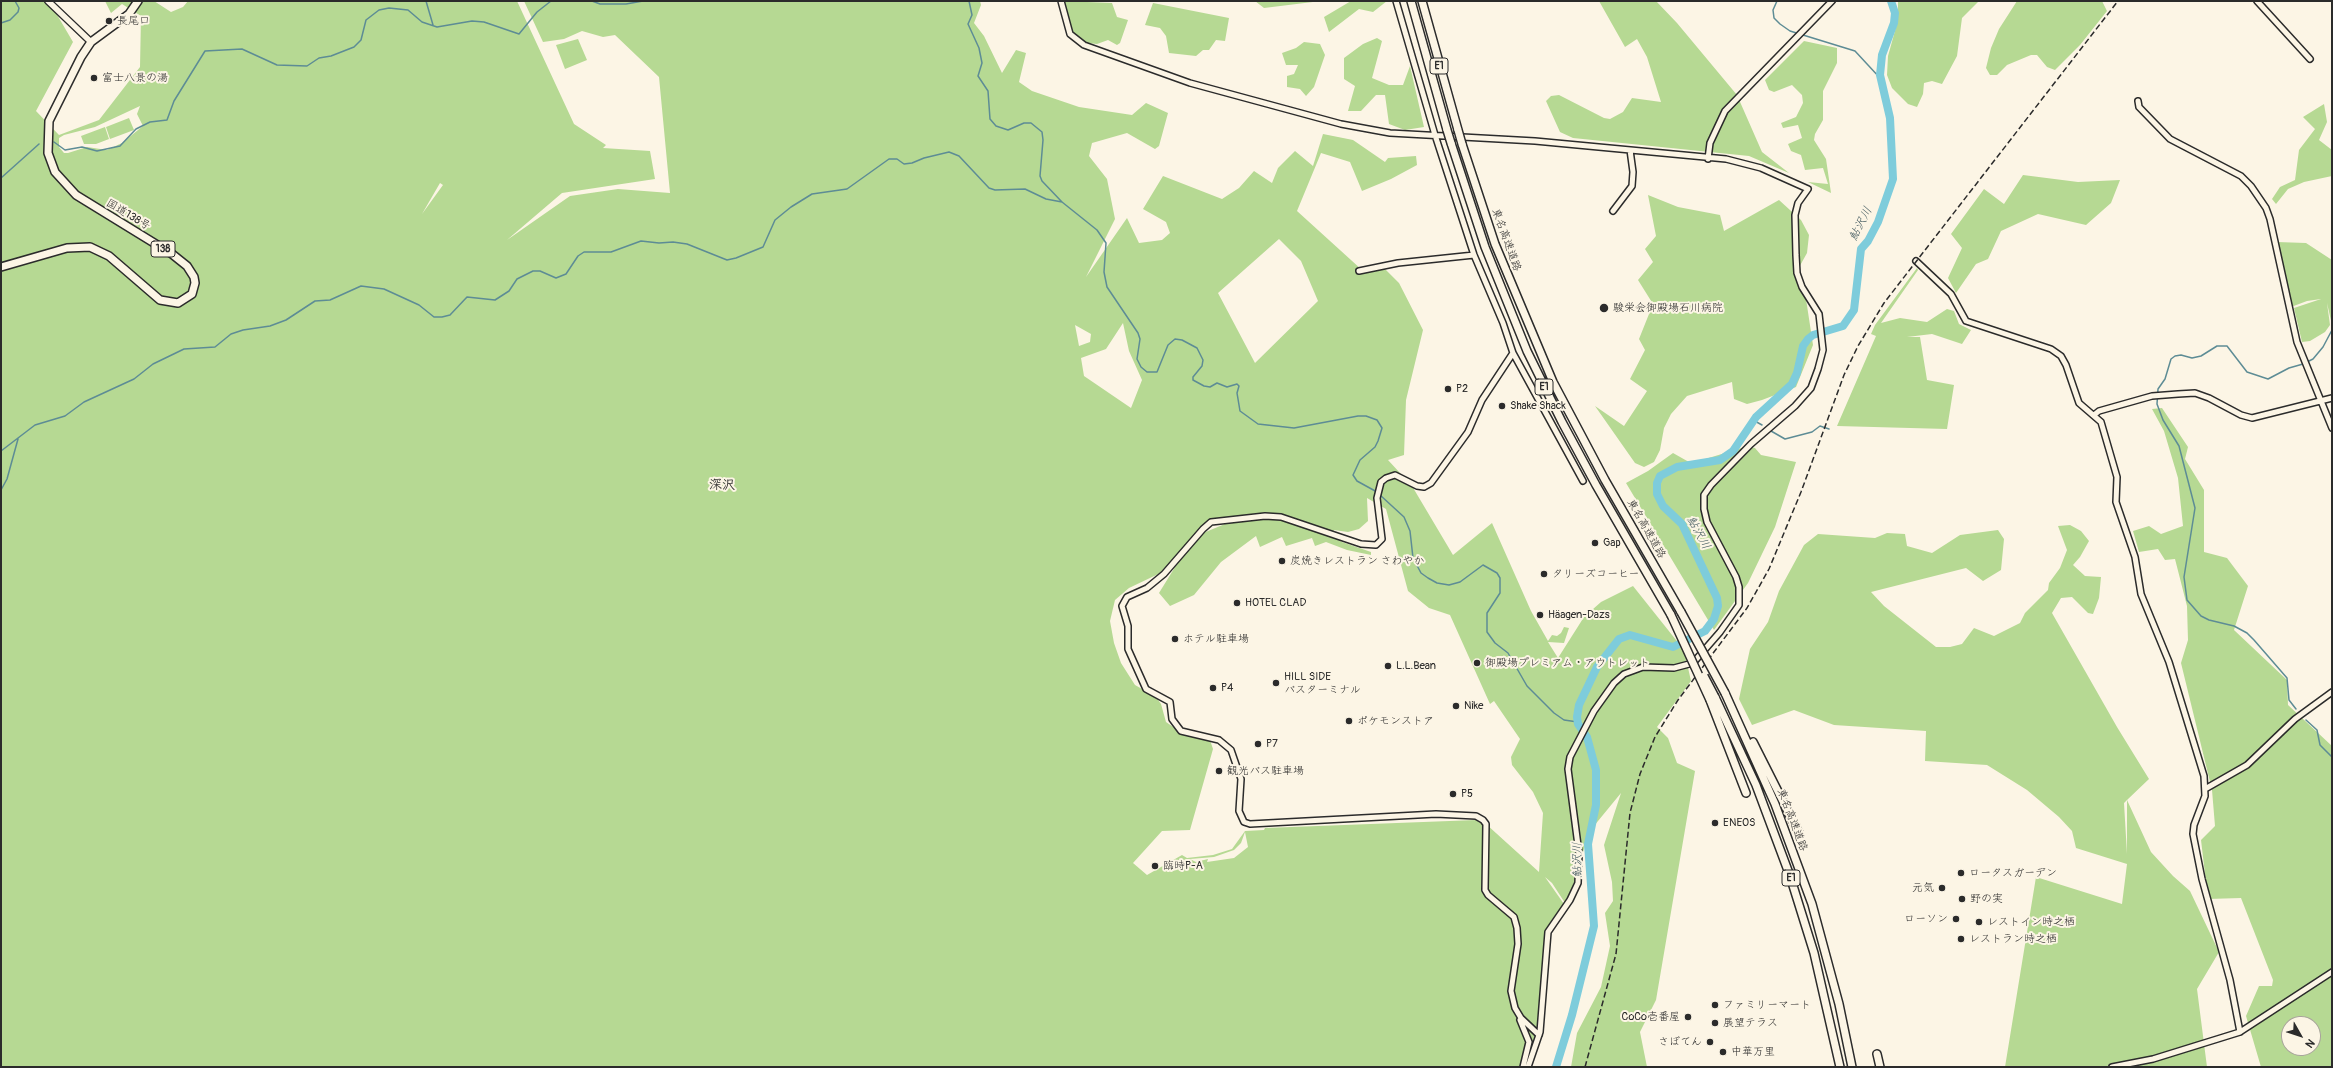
<!DOCTYPE html>
<meta charset="utf-8">
<style>
body{margin:0}
#map{position:relative;width:2333px;height:1068px;overflow:hidden;background:#fcf5e5;font-family:Pangolin,sans-serif}
canvas{display:block}
.frame{position:absolute;inset:0;border:2px solid #2b2b2b;pointer-events:none}
.north{position:absolute;left:2281px;top:1016px;width:40px;height:40px;box-sizing:border-box;background:#fcf5e5;border:1px solid #a8a49b;border-radius:50%;rotate:129deg;font-size:11px;font-weight:700;line-height:16px;text-align:center;color:#2b2b2b}
.north::after{content:'';display:block;margin:auto;width:14px;height:18px;background:#2b2b2b;clip-path:polygon(50% 0,100% 100%,50% 72%,0 100%)}
</style>
<div id="map">
<canvas width="2333" height="1068"></canvas>
<div class="frame"></div>
<div class="north">N</div>
</div>
<script>
const g = document.querySelector('canvas').getContext('2d');
g.lineJoin = 'round';
function fill(path, color) { g.fillStyle = color; g.fill(path, 'evenodd'); }
const poly = rows => new Path2D(rows.map(r => 'M' + r).join(''));
function trace(path, color, width, dash) { g.strokeStyle = color; g.lineWidth = width; g.lineCap = dash ? 'butt' : 'round'; g.setLineDash(dash || []); g.stroke(path); }
function write(font, color, halo, rows, align = 'center') {
  g.font = font + ' Pangolin,"Klee One",sans-serif'; g.lineWidth = 4; g.setLineDash([]); g.textBaseline = 'middle'; g.strokeStyle = halo; g.fillStyle = color; for (const [text, x, y, turn = 0] of rows) {
    g.save(); g.translate(x, y); g.rotate((+turn || 0) * Math.PI / 180); g.textAlign = isNaN(turn) ? turn : align; if (halo) g.strokeText(text, 0, 0); g.fillText(text, 0, 0); g.restore();
  }
}
fill(poly([
 [1,1,49,1,73,42,36,111,59,135,99,120,140,67,141,16,122,4,111,13,105,1,154,1,171,12,183,7,188,1,517,1,574,124,606,145,603,148,650,151,655,179,562,193,507,240,570,196,618,189,670,193,659,77,615,35,603,37,582,31,564,39,543,42,524,1,980,1,981,5,974,23,984,36,1002,73,1016,50,1026,53,1019,82,1032,91,1079,107,1132,115,1146,103,1168,113,1159,146,1155,149,1127,133,1092,143,1089,156,1107,179,1115,219,1086,277,1127,218,1139,243,1162,240,1170,233,1166,222,1143,209,1163,176,1222,199,1239,188,1254,171,1272,183,1278,168,1295,151,1313,166,1323,134,1353,140,1385,162,1388,158,1416,156,1417,165,1391,179,1362,191,1350,162,1321,153,1297,211,1362,270,1385,269,1399,283,1423,330,1406,400,1404,455,1388,460,1412,486,1453,555,1492,523,1531,611,1548,641,1552,635,1557,636,1561,633,1564,627,1569,628,1564,643,1548,642,1558,658,1584,617,1601,602,1633,586,1684,650,1691,681,1657,727,1668,738,1677,763,1695,771,1656,1000,1640,1032,1647,1067,1571,1067,1577,1033,1601,987,1610,946,1605,913,1613,901,1612,882,1604,845,1621,793,1589,832,1567,906,1552,883,1545,877,1564,904,1555,916,1546,955,1539,1035,1527,1046,1527,1067,1,1067],
 [140,106,137,114,143,126,122,143,107,150,87,147,68,153,64,153,59,147,59,138,64,135,95,127],
 [440,183,443,185,422,214],
 [1279,239,1301,261,1318,301,1255,363,1218,293],
 [1123,323,1129,351,1142,380,1131,408,1084,376,1081,358,1106,349],
 [1075,325,1091,334,1090,342,1079,346],
 [1367,498,1386,509,1408,591,1429,608,1450,615,1490,704,1494,701,1520,739,1511,757,1512,765,1533,792,1543,813,1539,872,1486,824,1476,820,1265,828,1264,830,1245,831,1232,849,1213,855,1187,858,1182,855,1147,875,1133,863,1162,831,1190,830,1213,749,1210,740,1182,733,1166,722,1161,704,1156,697,1135,685,1121,663,1114,643,1110,621,1115,600,1129,588,1171,568,1188,546,1159,593,1170,606,1194,595,1221,562,1256,536,1260,547,1282,537,1286,546,1312,538,1315,546,1326,542,1347,550,1371,555,1371,552,1342,542,1331,536,1334,530,1348,532,1359,529,1368,521],
 [1249,514,1196,536,1202,527],
 [1245,832,1248,847,1234,858,1207,862,1208,859,1196,862,1190,859,1214,857,1234,850,1241,843],
 [1062,1,1112,3,1117,17,1128,20,1120,43,1117,45,1108,40,1097,44,1087,43,1075,36,1067,24],
 [1255,1,1321,1,1264,8],
 [1351,1,1387,1,1373,12,1359,9,1329,32,1324,17],
 [1599,1,1656,1,1677,23,1737,95,1762,152,1789,173,1749,156,1573,138,1560,132,1546,101,1551,96,1559,95,1604,118,1610,119,1623,112,1632,98,1661,102,1647,57,1637,39,1625,47],
 [1898,1,1979,1,1962,18,1957,56,1942,84,1932,81,1924,83,1923,94,1917,107,1908,104,1892,88,1887,75,1888,56,1898,20],
 [2017,1,2102,1,2107,11,2080,45,2055,70,2047,67,2037,55,2031,55,2007,65,1997,75,1990,75,1986,68,1991,48,1999,29],
 [1153,3,1229,18,1225,41,1216,40,1209,50,1203,50,1196,56,1169,53,1166,36,1160,28,1145,25],
 [1377,38,1382,41,1372,78,1389,85,1403,85,1410,66,1424,127,1405,130,1389,124,1385,95,1376,95,1361,111,1348,111,1355,86,1344,79,1344,58,1363,44],
 [578,39,587,60,565,69,556,45],
 [1804,41,1837,48,1837,63,1823,91,1823,120,1815,134,1814,140,1826,159,1831,193,1808,182,1828,184,1823,168,1805,170,1801,155,1791,151,1788,144,1802,138,1798,125,1783,128,1781,123,1796,117,1803,103,1802,95,1792,85,1774,92,1769,90,1765,80],
 [1304,42,1320,44,1325,55,1314,87,1306,96,1300,89,1287,87,1287,76,1294,74,1298,65,1286,65,1282,53,1296,48],
 [2324,104,2327,122,2319,140,2332,150,2332,176,2304,182,2288,189,2276,204,2272,199,2280,187,2295,180,2299,150,2315,129,2303,117],
 [129,118,134,130,110,139,106,127],
 [105,127,109,139,96,144,84,144,81,136],
 [2023,175,2078,182,2120,180,2111,203,2086,225,2038,214,2001,231,1988,259,1976,264,1956,293,1948,278,1962,248,1951,234,1984,189,2004,204],
 [1648,195,1678,207,1720,215,1724,231,1779,200,1801,220,1809,235,1807,253,1797,271,1806,299,1813,345,1796,387,1762,400,1747,404,1734,399,1732,382,1687,396,1671,414,1664,428,1660,450,1654,462,1644,467,1635,463,1595,406,1624,426,1647,391,1630,379,1645,350,1639,339,1653,304,1638,280,1653,262,1645,249,1656,236],
 [2277,242,2306,243,2332,260,2332,325,2327,303,2330,325,2325,332,2310,341,2302,342,2294,308,2321,299,2307,301,2291,307],
 [1917,268,1918,270,1881,323,1900,318,1927,322,1947,309,1954,311,1959,324,1971,330,1962,344,1932,334,1907,337,1920,337,1927,380,1954,385,1947,429,1837,426,1876,336,1871,334,1875,325],
 [2162,408,2188,447,2185,459,2204,490,2204,552,2227,558,2248,586,2234,630,2287,680,2288,705,2332,746,2332,1067,2261,1067,2246,1016,2259,986,2272,986,2273,980,2241,898,2208,899,2201,840,2215,826,2212,790,2181,663,2188,640,2187,606,2175,559,2165,560,2158,549,2139,552,2133,531,2149,526,2161,534,2183,526,2178,478,2164,431,2152,409],
 [2289,1024,2313,1024,2313,1048,2289,1048],
 [1748,446,1755,448,1761,455,1796,462,1775,527,1748,583,1714,630,1626,483,1648,471,1673,453,1696,466,1702,460],
 [2070,525,2081,531,2089,541,2080,557,2073,565,2085,576,2101,577,2099,598,2093,614,2088,613,2072,597,2061,598,2052,613,2117,727,2149,779,2127,800,2151,852,2173,876,2190,891,2219,952,2197,989,2207,1067,2005,1067,2036,877,2122,904,2127,864,2076,848,2072,831,2059,817,2027,790,1987,765,1925,761,1926,731,1834,725,1794,710,1752,725,1739,699,1750,649,1768,622,1779,591,1804,545,1818,534,1875,538,1887,533,1905,534,1907,546,1932,553,1960,535,1998,530,2004,539,2001,570,1983,581,1966,568,1871,592,1884,606,1936,647,1950,647,1962,644,1974,628,1994,636,2020,623,2025,613,2048,590,2049,583,2060,568,2067,550,2058,526],
 [2127,800,2127,854,2124,803]
]), '#b6d993');
trace(poly([
 [426,1,433,25],
 [592,1,600,4,626,4,643,1],
 [969,1,972,15,968,24,979,48,982,63,978,76,988,91,990,119,996,126,1008,130,1024,123,1031,123,1042,132,1043,140,1040,176,1042,181,1062,202,1097,230,1106,243,1104,272,1107,287,1138,333,1140,339,1137,359,1141,367,1147,372,1157,372,1168,345,1175,339,1182,340,1197,348,1203,360,1202,366,1193,377,1193,380,1204,386,1210,387,1217,383,1227,387,1237,384,1239,386,1237,393,1240,411,1258,424,1294,428,1358,416,1366,416,1377,420,1382,428,1378,441,1375,447,1360,460,1353,475,1357,481,1377,492],
 [1777,1,1773,10,1774,18,1780,24,1790,31,1855,51,1880,78],
 [1,23,10,20,18,12,19,8,15,1],
 [54,142,65,150,82,147,97,151,120,146,136,129,150,122,167,120,174,101,205,51,242,49,277,65,307,66,319,58,331,56,354,47,361,40,366,20,379,10,389,8,408,10,422,22,437,27,472,21,484,22,519,34,537,12,551,1],
 [1,178,39,144],
 [2307,362,2313,359,2323,347,2332,330],
 [1753,420,1762,425],
 [1771,431,1785,439,1812,432,1820,426,1829,429],
 [1,451,35,425,65,416,84,402,134,379,153,364,184,349,215,347,231,334,243,330,270,326,286,320,315,301,330,300,361,286,384,289,419,305,434,317,442,317,450,315,467,297,495,300,509,291,517,279,533,271,540,271,556,278,566,274,578,256,584,252,611,252,641,241,659,243,673,242,687,244,727,260,736,258,763,247,775,220,791,207,812,194,847,189,889,159,897,159,904,164,912,163,924,158,949,152,959,156,989,188,995,190,1025,189,1046,199,1062,202],
 [1,490,7,479,18,439],
 [1380,495,1404,517,1410,531,1413,558,1421,573,1428,578,1437,583,1449,585,1460,582,1483,565,1497,573,1500,578,1500,593,1487,613,1487,632,1495,643,1508,653,1527,686,1554,713,1564,720,1578,722],
 [2296,709,2289,700,2287,678,2254,640,2247,633,2234,626,2209,620,2201,616,2187,600,2184,577,2195,508,2179,446,2163,420,2157,404,2158,389,2165,379,2171,359,2175,356,2181,355,2192,358,2201,356,2217,346,2227,346,2247,372,2268,379,2289,368,2303,364],
 [2306,720,2317,730,2320,745,2332,757]
]), '#5d8c95', 1.5);
trace(poly([
 [1556,1067,1572,1015,1594,926,1588,844,1596,805,1596,770,1587,737,1578,724,1577,717,1579,705,1597,667,1619,639,1630,635,1673,647,1705,631,1714,619,1718,606,1717,598,1682,524,1663,506,1657,494,1657,483,1660,476,1677,467,1720,460,1733,451,1756,417,1792,384,1797,373,1803,346,1808,339,1813,335,1843,326,1854,310,1861,249,1868,241,1878,222,1893,179,1890,118,1880,75,1882,55,1894,23,1895,13,1891,1]
]), '#7eccdb', 8);
const tertiary = poly([
 [1061,1,1070,34,1084,45,1190,83,1341,124,1390,133,1535,141,1726,159,1761,168,1808,189,1798,203,1795,215,1796,255,1797,273,1802,287,1819,314,1823,350,1818,369,1811,388,1795,406,1751,444,1711,485,1704,495,1704,509,1707,522,1736,577,1739,587,1739,605,1732,615,1720,632,1693,663,1674,668,1643,667,1624,674,1614,683,1594,711,1570,757,1568,769,1579,853,1578,883,1570,900,1548,932,1540,1032,1528,1067],
 [1396,1,1435,135,1474,255,1503,323,1513,353,1583,481],
 [2257,1,2310,59],
 [2138,101,2139,107,2170,139,2241,176,2251,186,2266,208,2270,219,2297,342,2332,428],
 [1708,159,1710,143,1725,111,1832,1],
 [1613,211,1632,186,1633,172,1630,150],
 [1916,261,1951,294,1966,321,2051,349,2061,356,2066,365,2079,403,2101,422,2117,477,2116,502,2135,557,2141,594,2169,662,2204,776,2205,796,2194,825,2193,834,2202,879,2230,980,2240,1032],
 [1359,271,1398,263,1474,255],
 [1513,353,1482,400,1468,432,1431,483,1424,487,1417,486,1395,475,1386,478,1381,482,1377,498,1382,539,1376,545,1361,544,1281,517,1265,516,1211,522,1203,529,1164,574,1147,588,1127,597,1122,606,1128,626,1128,649,1146,689,1170,702,1172,719,1181,731,1219,740,1231,750,1241,779,1239,811,1244,822,1250,824,1436,814,1476,816,1483,820,1486,824,1485,890,1488,895,1514,917,1517,928,1518,944,1511,991,1515,1008,1521,1018,1539,1035],
 [2094,415,2099,411,2152,396,2178,394,2195,393,2209,398,2241,415,2252,418,2332,398],
 [2205,789,2247,765,2295,719,2332,692],
 [1520,1020,1529,1042,1523,1067],
 [2112,1067,2153,1059,2240,1032,2332,972]
]);
const secondary = poly([
 [48,1,91,42]
]);
const trunk = poly([
 [1,267,67,248,90,247,109,256,160,300,178,303,192,294,195,283,194,277,187,266,172,254,76,195,55,172,48,153,49,121,81,57,91,42,129,14,138,1]
]);
const motorway = poly([
 [1411,1,1447,130],
 [1422,1,1458,130],
 [1451,143,1485,247,1527,351,1562,422,1596,485,1671,615],
 [1462,144,1495,244,1553,382,1605,480,1681,612],
 [1725,693,1775,804,1812,904,1839,1004,1852,1067],
 [1715,697,1756,785,1790,876,1814,953,1840,1067],
 [1710,700,1746,793],
 [1753,742,1799,833],
 [1877,1054,1880,1067]
]);
trace(tertiary, '#2b2b2b', 8);
trace(secondary, '#2b2b2b', 8);
trace(trunk, '#2b2b2b', 10);
trace(motorway, '#2b2b2b', 10);
trace(tertiary, '#fcf5e5', 5);
trace(secondary, '#fcf5e5', 5.5);
trace(trunk, '#fcf5e5', 7);
trace(motorway, '#fcf5e5', 7);
trace(poly([
 [1585,1067,1616,954,1630,813,1640,774,1655,737,1678,700,1747,608,1769,569,1801,492,1844,375,1858,346,1884,303,2118,1]
]), '#2b2b2b', 1.5, [6, 3]);
const motorwayBridge = poly([
 [1447,130,1451,143],
 [1458,130,1462,144],
 [1681,612,1725,693],
 [1671,615,1710,700],
 [1704,676,1715,697]
]);
trace(motorwayBridge, '#2b2b2b', 10, []);
trace(motorwayBridge, '#fcf5e5', 7);
for (const [x, y, r, color] of [
 [109,21,4,"#2b2b2b"],
 [94,78,4,"#2b2b2b"],
 [1604,308,5,"#2b2b2b"],
 [1448,389,4,"#2b2b2b"],
 [1502,406,4,"#2b2b2b"],
 [1595,543,4,"#2b2b2b"],
 [1282,561,4,"#2b2b2b"],
 [1544,574,4,"#2b2b2b"],
 [1237,603,4,"#2b2b2b"],
 [1540,615,4,"#2b2b2b"],
 [1175,639,4,"#2b2b2b"],
 [1477,663,4,"#2b2b2b"],
 [1388,666,4,"#2b2b2b"],
 [1276,683,4,"#2b2b2b"],
 [1213,688,4,"#2b2b2b"],
 [1456,706,4,"#2b2b2b"],
 [1349,721,4,"#2b2b2b"],
 [1258,744,4,"#2b2b2b"],
 [1219,771,4,"#2b2b2b"],
 [1453,794,4,"#2b2b2b"],
 [1715,823,4,"#2b2b2b"],
 [1155,866,4,"#2b2b2b"],
 [1961,873,4,"#2b2b2b"],
 [1942,888,4,"#2b2b2b"],
 [1962,899,4,"#2b2b2b"],
 [1956,919,4,"#2b2b2b"],
 [1979,922,4,"#2b2b2b"],
 [1961,939,4,"#2b2b2b"],
 [1715,1005,4,"#2b2b2b"],
 [1688,1017,4,"#2b2b2b"],
 [1715,1023,4,"#2b2b2b"],
 [1710,1042,4,"#2b2b2b"],
 [1723,1052,4,"#2b2b2b"]
]) { const dot = new Path2D(); dot.arc(x, y, r, 0, 2 * Math.PI); g.fillStyle = color; g.fill(dot); trace(dot, '#fcf5e5', 1.5); }
for (const [x, y, w] of [
 [1439,66,18],
 [163,249,24],
 [1544,387,18],
 [1791,878,18]
]) { const box = new Path2D(); box.roundRect(x - w / 2, y - 8, w, 16, 3); g.fillStyle = '#fcf5e5'; g.fill(box); trace(box, '#2b2b2b', 1); }
write('bold 10px', '#2b2b2b', null, [
 ["E1",1439,66],
 ["138",163,249],
 ["E1",1544,387],
 ["E1",1791,878]
]);
write('11px', '#2b2b2b', '#fcf5e5', [
 ["長尾口",117,21],
 ["富士八景の湯",102,78],
 ["駿栄会御殿場石川病院",1613,308],
 ["P2",1456,389],
 ["Shake Shack",1510,406],
 ["Gap",1603,543],
 ["炭焼きレストラン さわやか",1290,561],
 ["タリーズコーヒー",1552,574],
 ["HOTEL CLAD",1245,603],
 ["Häagen-Dazs",1548,615],
 ["ホテル駐車場",1183,639],
 ["御殿場プレミアム・アウトレット",1485,663],
 ["L.L.Bean",1396,666],
 ["HILL SIDE",1284,677],
 ["バスターミナル",1284,690],
 ["P4",1221,688],
 ["Nike",1464,706],
 ["ポケモンストア",1357,721],
 ["P7",1266,744],
 ["観光バス駐車場",1227,771],
 ["P5",1461,794],
 ["ENEOS",1723,823],
 ["臨時P-A",1163,866],
 ["ロータスガーデン",1969,873],
 ["元気",1934,888,"right"],
 ["野の実",1970,899],
 ["ローソン",1948,919,"right"],
 ["レストイン時之栖",1987,922],
 ["レストラン時之栖",1969,939],
 ["ファミリーマート",1723,1005],
 ["CoCo壱番屋",1680,1017,"right"],
 ["展望テラス",1723,1023],
 ["さぼてん",1702,1042,"right"],
 ["中華万里",1731,1052]
], 'left');
write('11px', '#2b2b2b', '#fcf5e5', [
 ["国道138号",128,215,31],
 ["東名高速道路",1506,240,70],
 ["東名高速道路",1646,529,60],
 ["東名高速道路",1792,820,69]
]);
write('italic 12px', '#445b60', '#fcf5e5', [
 ["鮎沢川",1861,224,-63],
 ["鮎沢川",1698,533,61],
 ["鮎沢川",1578,860,-91]
]);
write('bold 13px', '#2b2b2b', '#fcf5e5', [
 ["深沢",722,486]
]);
</script>
